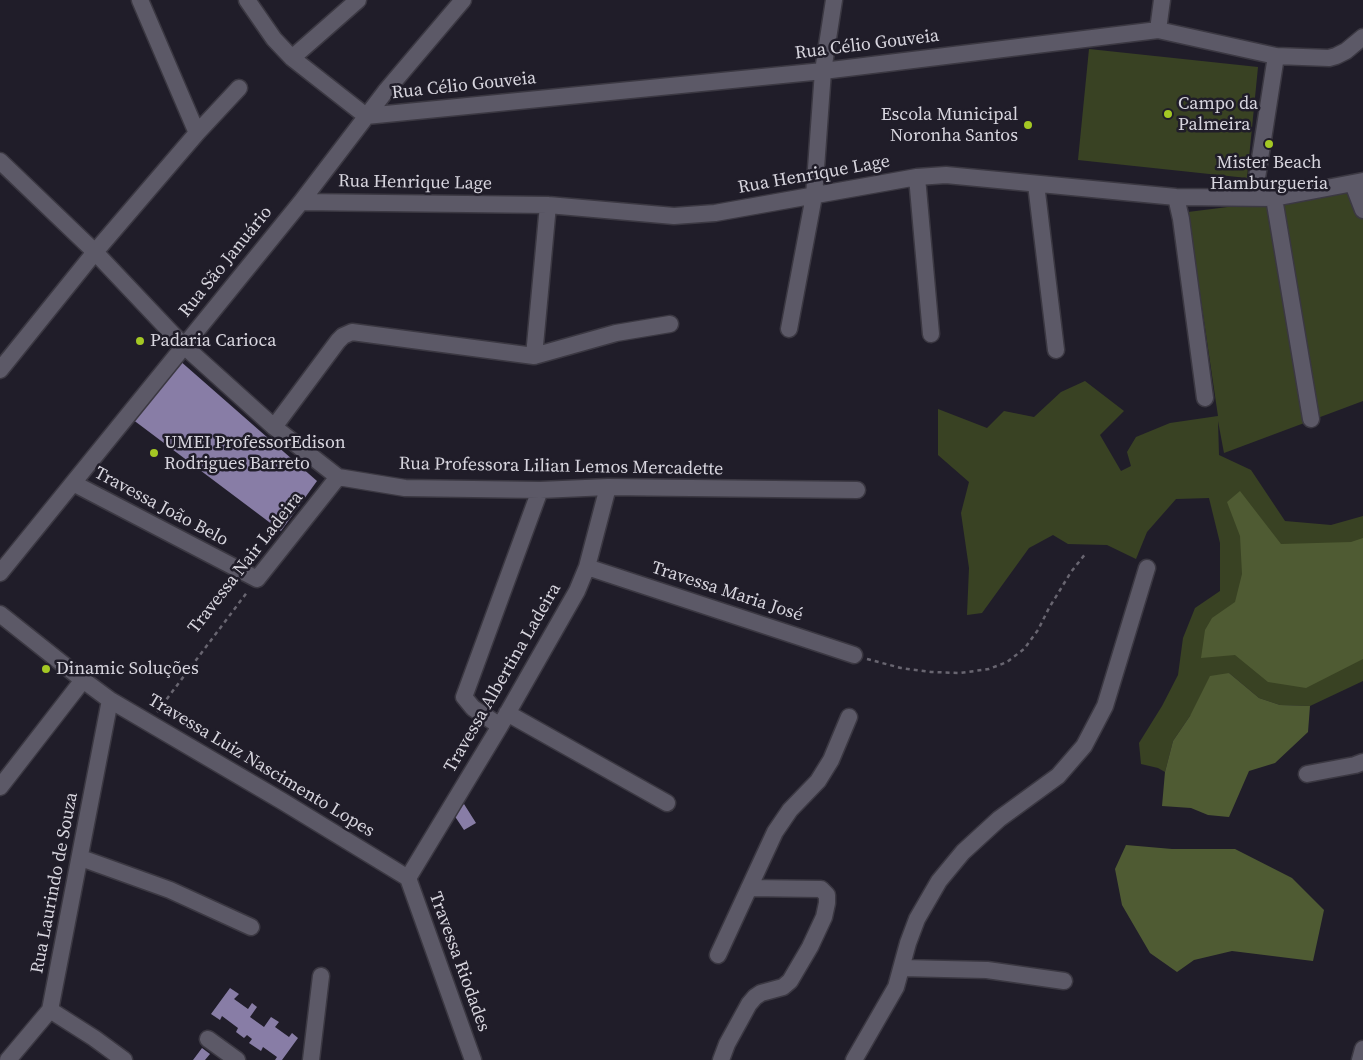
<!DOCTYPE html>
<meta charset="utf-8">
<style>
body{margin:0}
canvas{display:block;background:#201d29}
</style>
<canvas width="1363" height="1060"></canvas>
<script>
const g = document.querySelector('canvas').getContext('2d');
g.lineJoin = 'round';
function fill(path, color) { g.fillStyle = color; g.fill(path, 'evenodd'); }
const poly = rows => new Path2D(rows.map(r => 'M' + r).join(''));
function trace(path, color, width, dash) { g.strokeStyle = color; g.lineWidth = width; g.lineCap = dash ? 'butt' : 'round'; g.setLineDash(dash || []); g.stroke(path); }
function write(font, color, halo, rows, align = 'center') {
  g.font = font + ' "Source Serif 4",serif'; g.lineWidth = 5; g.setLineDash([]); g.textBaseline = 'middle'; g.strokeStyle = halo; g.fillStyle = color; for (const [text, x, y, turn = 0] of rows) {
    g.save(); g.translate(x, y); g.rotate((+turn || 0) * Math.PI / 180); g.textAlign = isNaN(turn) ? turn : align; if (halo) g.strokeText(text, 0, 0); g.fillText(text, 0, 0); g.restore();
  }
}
fill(poly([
 [1089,49,1258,67,1247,178,1078,160],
 [1363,190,1363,401,1224,453,1218,421,1219,455,1251,470,1285,521,1331,525,1363,516,1363,681,1310,706,1280,705,1259,698,1229,673,1190,716,1173,741,1165,772,1158,768,1141,764,1139,743,1162,706,1178,675,1183,638,1195,608,1220,591,1220,543,1209,498,1176,499,1147,532,1136,559,1107,545,1068,544,1053,535,1029,548,982,613,967,615,969,568,961,513,969,482,938,455,938,409,987,428,1004,411,1034,417,1061,392,1085,381,1124,411,1100,435,1121,471,1131,466,1127,452,1136,437,1170,423,1218,416,1188,212]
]), '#394223');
fill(poly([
 [1240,491,1281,544,1351,542,1363,538,1363,659,1306,688,1268,682,1235,655,1201,658,1205,630,1212,618,1235,602,1242,574,1240,536,1227,502],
 [1229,673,1259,698,1280,705,1310,706,1308,732,1275,763,1249,771,1229,817,1208,815,1191,808,1162,806,1165,772,1173,741,1190,716,1210,676],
 [1126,845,1172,849,1235,849,1292,878,1324,910,1313,961,1232,951,1194,960,1177,972,1150,953,1122,905,1115,869]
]), '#4f5b33');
fill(poly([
 [179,360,317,481,281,531,132,419],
 [464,804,476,823,464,830,452,812],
 [230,988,239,994,234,999,248,1009,252,1003,257,1007,250,1017,264,1027,271,1017,279,1022,275,1027,289,1037,292,1033,298,1038,282,1060,275,1060,277,1057,263,1047,261,1051,249,1043,252,1039,247,1035,244,1038,236,1032,238,1028,222,1016,220,1020,211,1014],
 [202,1048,210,1054,205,1060,193,1060]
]), '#887da6');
const minor = poly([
 [140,0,197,133],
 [247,0,274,39,292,58,366,116,823,71,1158,30,1276,56,1329,58,1336,56,1346,51,1363,37],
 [1158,30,1162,0],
 [292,58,358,0],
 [0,161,95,252,183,345,274,427,338,477,405,488,540,490,608,487,857,490],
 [917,177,931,334],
 [1036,184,1056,350],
 [1353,184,1363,210],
 [1176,197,1181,219,1205,398],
 [1254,197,1276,56],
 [1274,198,1311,419],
 [301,202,548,205,674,216,715,213,917,177,946,175,1176,197,1274,198,1363,181],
 [789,329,814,196,823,71,834,0],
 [534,356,548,205],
 [0,370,95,252,197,133,239,88],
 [274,427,338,341,343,336,352,332,534,356,616,333,670,324],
 [73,483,257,579,338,477],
 [587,567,854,655],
 [0,573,301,202,385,92,463,0],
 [0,614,83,680,110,700,282,801,408,878],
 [507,713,667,803],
 [500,726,473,708,464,697,540,490],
 [1307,774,1355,765,1363,762],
 [0,787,83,680],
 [81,858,170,890,251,927],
 [408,878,500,726,577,591,587,567,608,487],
 [408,878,473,1060],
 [718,955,775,832,790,810,818,781,831,760,849,717],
 [902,968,987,970,1064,981],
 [50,1010,94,1038,124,1060],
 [208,1039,237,1060],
 [8,1060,50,1010,110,700],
 [311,1060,321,976],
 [721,1060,727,1044,749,1004,755,997,761,993,783,987,790,981,810,947,824,917,827,903,827,895,821,889,749,888],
 [854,1060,896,987,908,943,917,919,939,881,963,852,999,819,1058,776,1084,746,1105,706,1147,568],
 [1360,1060,1363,1049]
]);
trace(minor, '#3b3842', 19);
trace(poly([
 [867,659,901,668,931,672,960,673,989,669,1007,662,1024,649,1038,630,1049,608,1071,572,1086,553],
 [157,712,248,591]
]), '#686570', 2.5, [4, 4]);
trace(minor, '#5c5967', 16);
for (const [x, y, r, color] of [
 [1168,114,5,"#a4c824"],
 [1028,125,5,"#a4c824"],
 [1269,144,5,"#a4c824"],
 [140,341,5,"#a4c824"],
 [154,453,5,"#a4c824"],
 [46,669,5,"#a4c824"]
]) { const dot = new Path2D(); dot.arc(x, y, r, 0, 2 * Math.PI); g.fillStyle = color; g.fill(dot); trace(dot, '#201d29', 2); }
write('18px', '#d7d5de', '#201d29', [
 ["Rua Célio Gouveia",867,45,-7],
 ["Rua Célio Gouveia",464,86,-6],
 ["Rua Henrique Lage",814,175,-10],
 ["Rua Henrique Lage",415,183,1],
 ["Rua São Januário",226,262,-51],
 ["Rua Professora Lilian Lemos Mercadette",561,467,1],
 ["Travessa João Belo",161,507,28],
 ["Travessa Nair Ladeira",246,563,-52],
 ["Travessa Maria José",727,592,18],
 ["Travessa Albertina Ladeira",503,678,-60],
 ["Travessa Luiz Nascimento Lopes",261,766,31],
 ["Rua Laurindo de Souza",55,883,-79],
 ["Travessa Riodades",459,962,70]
]);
write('18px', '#d7d5de', '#201d29', [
 ["Campo da",1178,104],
 ["Palmeira",1178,125],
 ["Escola Municipal",1018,115,"right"],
 ["Noronha Santos",1018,136,"right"],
 ["Mister Beach",1269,163,"center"],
 ["Hamburgueria",1269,184,"center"],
 ["Padaria Carioca",150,341],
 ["UMEI ProfessorEdison",164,443],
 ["Rodrigues Barreto",164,464],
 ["Dinamic Soluções",56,669]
], 'left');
</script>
